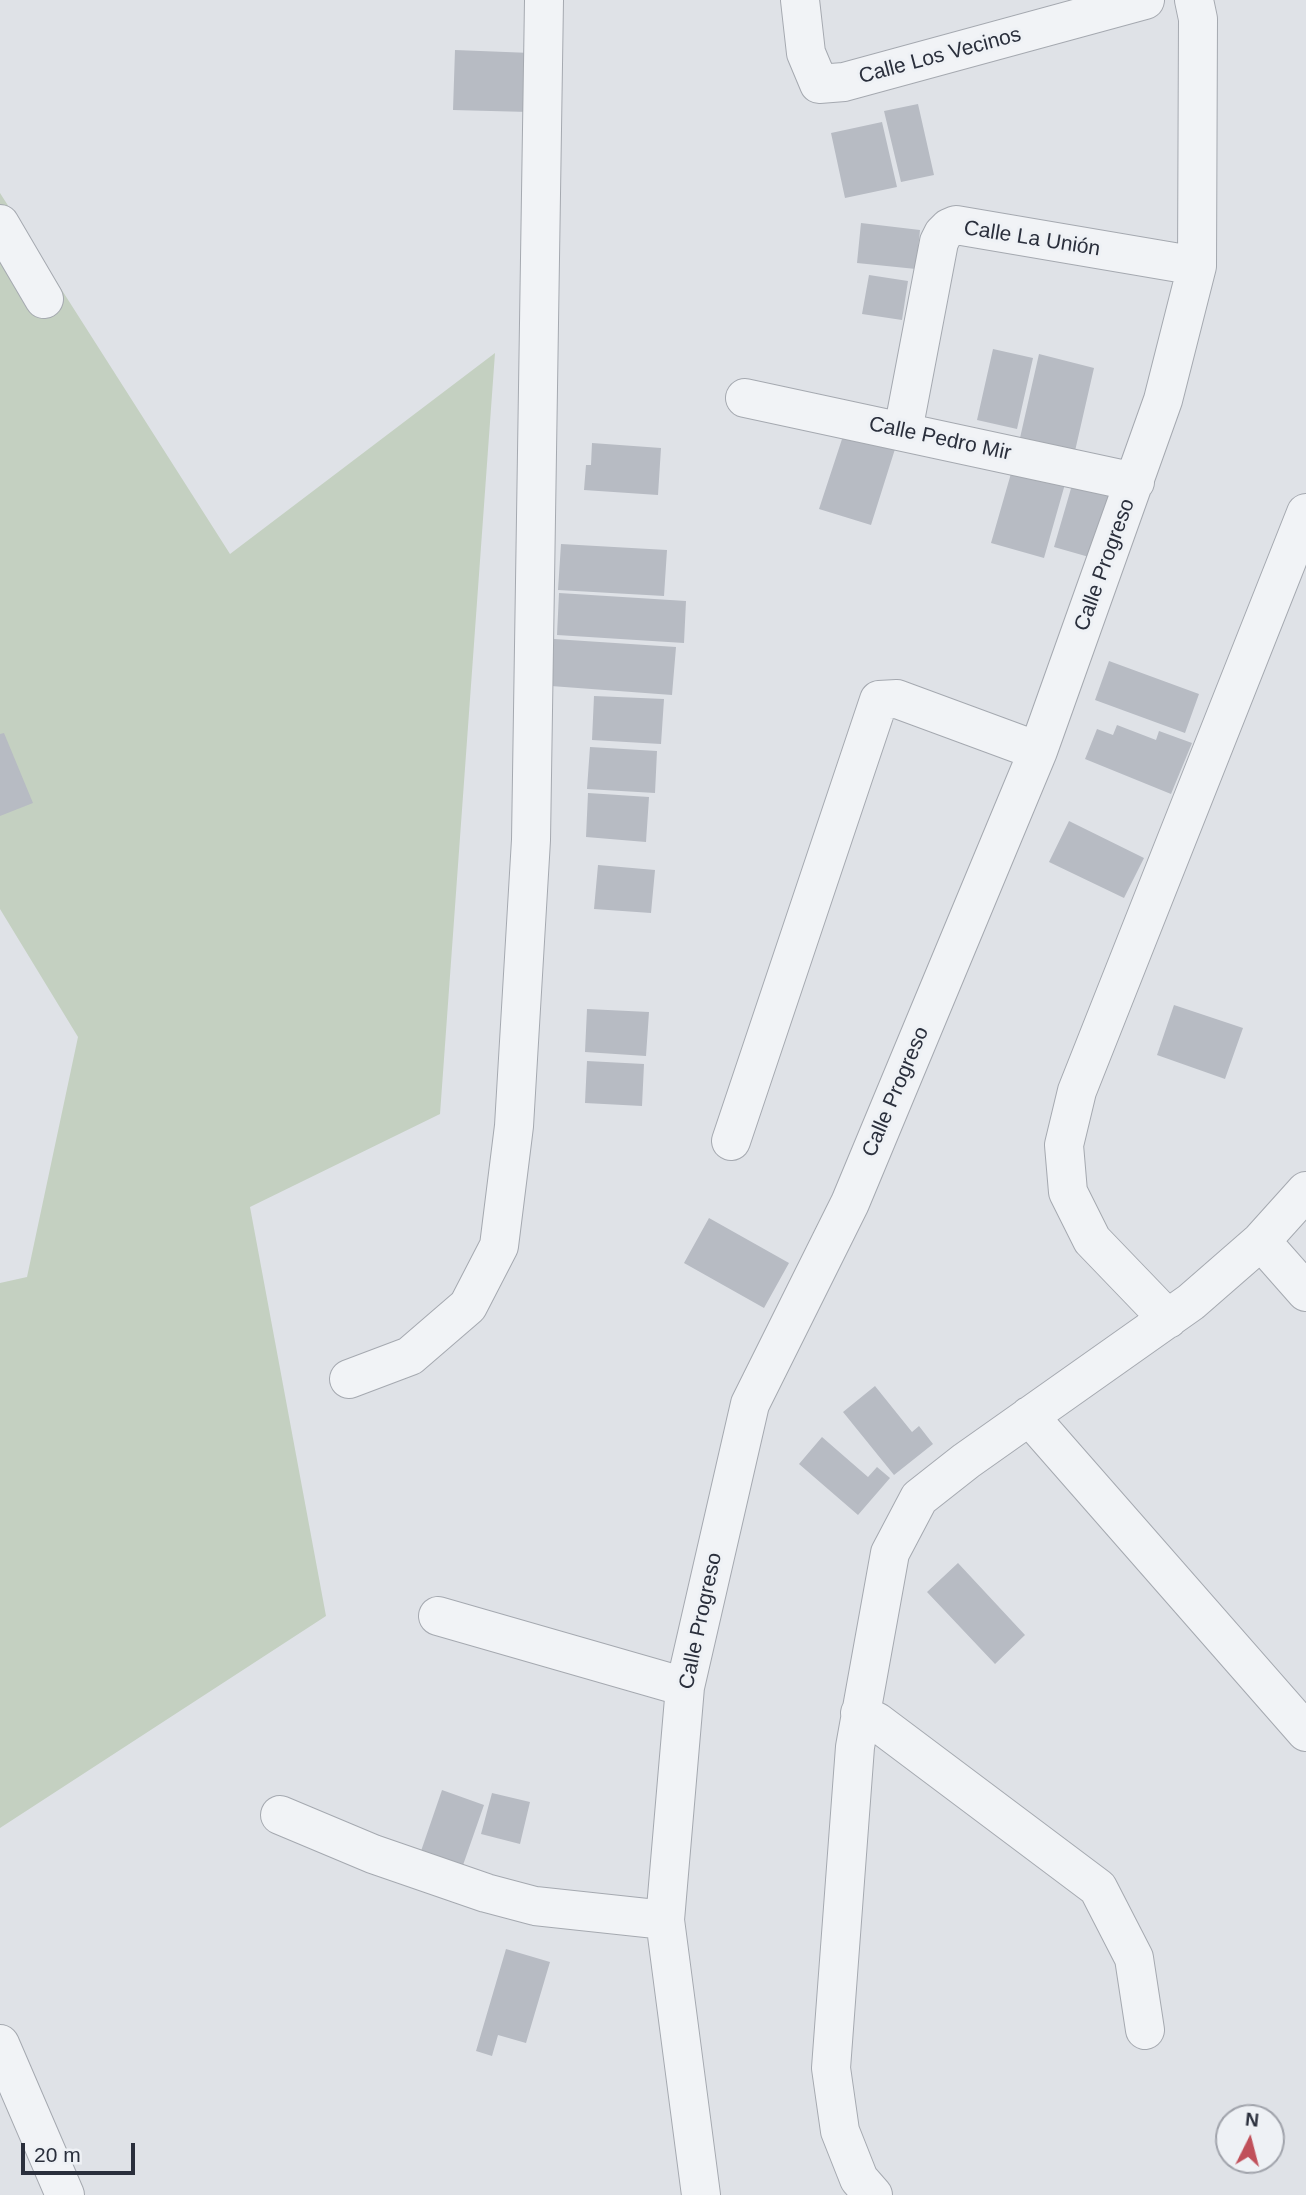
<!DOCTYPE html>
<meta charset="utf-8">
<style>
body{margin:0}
#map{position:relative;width:1306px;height:2195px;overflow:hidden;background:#dfe2e7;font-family:Helvetica,sans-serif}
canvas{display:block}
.north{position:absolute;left:1215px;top:2104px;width:70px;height:70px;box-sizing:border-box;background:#eef1f5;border:2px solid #a0a3ab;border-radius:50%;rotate:6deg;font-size:19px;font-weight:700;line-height:28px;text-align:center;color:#2a2f3c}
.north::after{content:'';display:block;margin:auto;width:24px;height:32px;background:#c0505a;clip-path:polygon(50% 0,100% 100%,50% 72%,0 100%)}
.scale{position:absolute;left:21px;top:2143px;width:114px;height:32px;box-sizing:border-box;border:4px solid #2a2f3c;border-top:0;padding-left:9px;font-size:21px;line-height:24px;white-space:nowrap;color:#2a2f3c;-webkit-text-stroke:5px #eef1f5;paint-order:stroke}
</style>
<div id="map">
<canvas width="1306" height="2195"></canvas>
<div class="north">N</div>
<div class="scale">20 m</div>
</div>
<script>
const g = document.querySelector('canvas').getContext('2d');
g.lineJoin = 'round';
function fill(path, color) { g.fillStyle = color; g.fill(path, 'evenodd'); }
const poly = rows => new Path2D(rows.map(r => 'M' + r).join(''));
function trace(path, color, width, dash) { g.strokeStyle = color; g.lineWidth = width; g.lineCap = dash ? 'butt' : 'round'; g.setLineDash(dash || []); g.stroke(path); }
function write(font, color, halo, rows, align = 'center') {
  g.font = font + ' Helvetica,sans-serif'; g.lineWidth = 6; g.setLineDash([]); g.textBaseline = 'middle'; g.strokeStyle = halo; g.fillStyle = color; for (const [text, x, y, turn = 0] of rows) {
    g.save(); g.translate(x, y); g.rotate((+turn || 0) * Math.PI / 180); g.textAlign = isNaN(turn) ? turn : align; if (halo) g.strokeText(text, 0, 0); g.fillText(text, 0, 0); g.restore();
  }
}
fill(poly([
 [0,193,230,554,495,353,440,1114,250,1207,326,1616,0,1828,0,1283,27,1277,78,1037,0,909]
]), '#c4d0c1');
fill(poly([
 [455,50,531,53,529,112,453,110],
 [918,104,934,175,901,182,884,111],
 [882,122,897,187,845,198,831,133],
 [861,223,920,230,916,269,857,263],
 [869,275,908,281,902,320,862,314],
 [993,349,1033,358,1017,429,977,420],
 [1039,354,1094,368,1075,451,1020,438],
 [844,433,895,449,871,525,819,509],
 [592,443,661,448,658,495,584,490,586,465,591,465],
 [1012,470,1065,484,1044,558,991,543],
 [1072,485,1120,499,1103,561,1054,547],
 [561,544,667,550,664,596,558,590],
 [559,593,686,601,684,643,557,635],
 [554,639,676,647,672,695,551,686],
 [1109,661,1199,694,1185,733,1095,700],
 [594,696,664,699,661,744,592,740],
 [1117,725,1156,740,1159,731,1192,743,1171,794,1085,759,1097,729,1113,735],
 [4,733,33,803,0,816,0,734],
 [590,747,657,751,655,793,587,789],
 [588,793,649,797,646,842,586,837],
 [1069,821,1144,858,1124,898,1049,862],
 [598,865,655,870,651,913,594,909],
 [1174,1005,1243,1028,1225,1079,1157,1055],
 [587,1009,649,1012,646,1056,585,1052],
 [587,1061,644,1064,642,1106,585,1103],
 [709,1218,789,1263,764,1308,684,1263],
 [875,1386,912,1432,919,1426,933,1444,894,1475,843,1412],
 [822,1437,868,1477,877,1467,890,1478,858,1515,799,1464],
 [958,1563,1025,1635,995,1664,927,1592],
 [442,1790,484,1805,462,1868,420,1854],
 [492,1793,530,1802,520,1844,481,1834],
 [506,1949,550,1962,526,2043,498,2035,492,2056,476,2051]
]), '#b7bbc3');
const minor = poly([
 [800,0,806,53,819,84,844,82,1145,0],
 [0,224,44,299],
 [745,398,1135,482],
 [903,431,939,242,943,234,949,228,956,225,1197,266],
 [731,1141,879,700,897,699,1038,751],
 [1261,1241,1306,1292],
 [1168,1319,1092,1240,1068,1192,1064,1145,1077,1091,1306,513],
 [349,1379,410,1356,468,1306,499,1246,514,1126,531,840,544,0],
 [1029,1416,1306,1732],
 [438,1616,685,1687],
 [860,1713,877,1722,1098,1888,1134,1958,1145,2030],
 [280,1815,373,1854,486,1893,535,1906,665,1920],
 [0,2044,65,2195],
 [701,2195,665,1920,685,1687,750,1404,850,1203,1038,751,1163,400,1197,266,1198,19,1194,0],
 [873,2195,859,2179,840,2131,831,2068,855,1747,890,1553,919,1498,966,1461,1191,1302,1261,1241,1306,1191]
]);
trace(minor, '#a5a9b0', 40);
trace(minor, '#f1f3f6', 38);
write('21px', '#2a2f3c', '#eef1f5', [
 ["Calle Los Vecinos",940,56,-15],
 ["Calle La Unión",1032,239,9],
 ["Calle Pedro Mir",940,439,12],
 ["Calle Progreso",1105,565,-70],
 ["Calle Progreso",896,1092,-67],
 ["Calle Progreso",701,1621,-78]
]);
</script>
